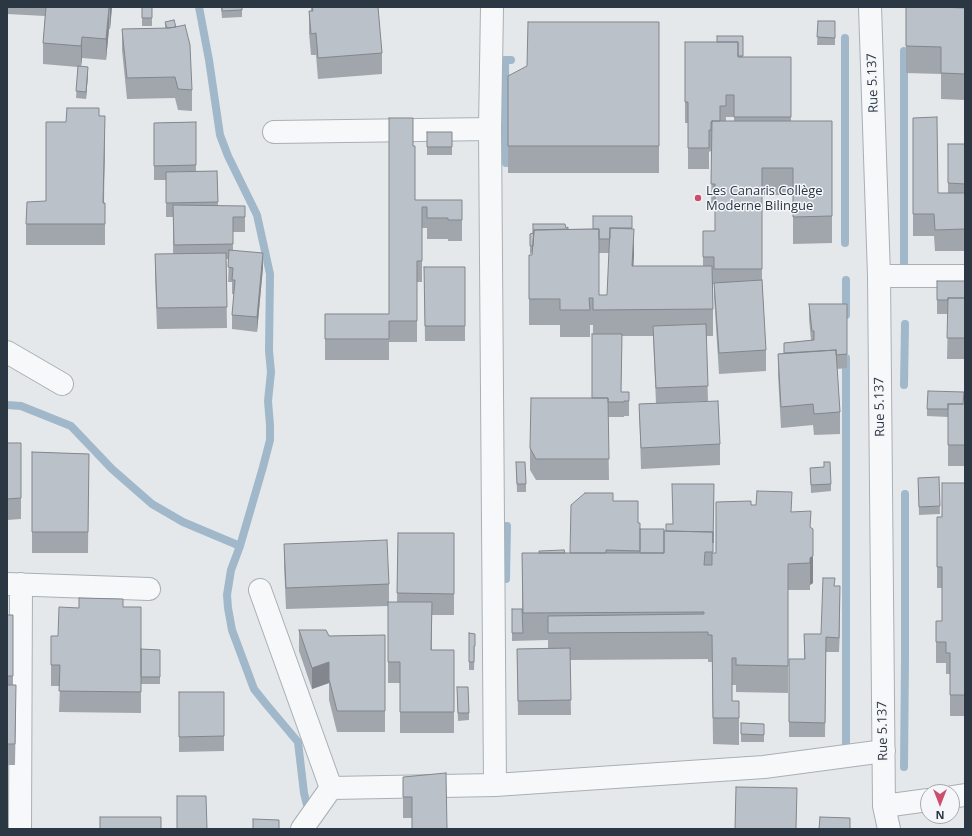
<!DOCTYPE html>
<meta charset="utf-8">
<style>
body{margin:0}
#map{position:relative;width:972px;height:836px;overflow:hidden;background:#e4e8eb;font-family:"Open Sans",sans-serif}
canvas{display:block}
.frame{position:absolute;inset:0;border:8px solid #2c3744;pointer-events:none}
.north{position:absolute;left:920px;top:784px;width:40px;height:40px;box-sizing:border-box;background:#f4f6f9;border:1px solid #a4aab1;border-radius:50%;rotate:180deg;font-size:11px;font-weight:700;line-height:16px;text-align:center;color:#2c3744}
.north::after{content:'';display:block;margin:auto;width:14px;height:18px;background:#cb4f6c;clip-path:polygon(50% 0,100% 100%,50% 72%,0 100%)}
</style>
<div id="map">
<canvas width="972" height="836"></canvas>
<div class="frame"></div>
<div class="north">N</div>
</div>
<script>
const g = document.querySelector('canvas').getContext('2d');
g.lineJoin = 'round';
const poly = rows => new Path2D(rows.map(r => 'M' + r).join(''));
function trace(path, color, width, dash) { g.strokeStyle = color; g.lineWidth = width; g.lineCap = dash ? 'butt' : 'round'; g.setLineDash(dash || []); g.stroke(path); }
function fill(path, color) { g.fillStyle = color; g.fill(path, 'evenodd'); }
function write(font, color, halo, rows, align = 'center') {
  g.font = font + ' "Open Sans",sans-serif'; g.lineWidth = 3; g.setLineDash([]); g.textBaseline = 'middle'; g.strokeStyle = halo; g.fillStyle = color; for (const [text, x, y, turn = 0] of rows) {
    g.save(); g.translate(x, y); g.rotate((+turn || 0) * Math.PI / 180); g.textAlign = isNaN(turn) ? turn : align; if (halo) g.strokeText(text, 0, 0); g.fillText(text, 0, 0); g.restore();
  }
}
trace(poly([
 [199,7,209,60,220,135,228,156,257,215,270,274,269,351,271,372,268,401,270,425,270,440,263,467,240,546,231,570,227,595,228,608,232,630,254,689,266,704,298,742,304,793,309,813],
 [845,38,845,243],
 [904,51,904,274],
 [506,163,505,60,511,60],
 [846,280,846,315],
 [846,358,846,744],
 [904,385,905,324],
 [7,405,21,406,71,426,112,469,152,504,183,522,240,546],
 [506,579,507,526],
 [904,767,905,662,905,494]
]), '#a1b8ca', 8);
const minor = poly([
 [492,7,490,129,495,785],
 [870,7,879,276,884,806,889,829],
 [274,132,490,129],
 [879,276,965,276],
 [7,352,62,384],
 [7,584,149,589],
 [260,590,331,788],
 [331,788,495,785,764,767,884,751],
 [952,797,965,795],
 [884,806,928,800],
 [20,829,21,584],
 [302,829,331,788]
]);
trace(minor, '#a9afb6', 24);
trace(minor, '#f7f8fa', 22);
fill(poly([
 [7,7,112,7,110,29,109,29,106,60,82,58,81,66,88,74,86,99,76,98,78,67,43,64,43,43,45,16,7,14],
 [142,7,152,7,152,26,142,26],
 [221,7,242,7,242,17,222,18],
 [311,7,378,7,382,53,382,74,318,79,316,55,311,55,309,33,309,11,311,11],
 [906,7,965,7,965,100,941,99,941,74,906,73],
 [818,21,835,21,835,45,817,45],
 [165,22,192,90,192,111,178,110,175,98,127,99,122,50,122,29,165,28],
 [659,22,659,173,508,173,508,76],
 [743,36,743,57,791,57,791,121,832,121,832,243,793,244,793,195,762,195,762,280,766,350,766,371,719,374,714,296,714,284,713,284,713,336,706,336,708,401,667,403,720,444,720,465,641,469,639,404,656,403,653,336,622,336,621,392,629,392,629,416,624,416,624,417,608,417,609,480,536,480,530,470,530,448,592,398,593,325,590,325,590,337,560,337,560,325,529,325,529,255,532,255,532,253,530,254,530,234,568,229,632,228,634,255,633,266,703,266,703,231,715,231,715,210,711,210,712,143,711,151,709,152,709,169,688,169,688,123,685,123,685,42,717,42],
 [726,117,734,117,734,121,726,121],
 [599,253,609,253,607,295,599,295],
 [99,116,105,137,104,203,105,203,105,245,26,245,26,224,46,201,66,122],
 [913,118,938,193,948,193,948,144,965,144,965,251,935,251,934,236,913,236],
 [196,122,196,171,217,171,218,206,245,206,245,232,233,232,233,250,263,267,257,332,232,329,232,315,234,294,232,294,232,282,228,282,229,259,226,259,227,328,157,329,155,275,155,254,173,254,173,217,166,217,166,180,154,180,154,123],
 [427,132,452,132,452,155,427,155],
 [413,146,415,200,462,200,462,241,448,241,448,239,427,239,427,228,422,228,422,282,417,282,417,342,389,342,389,360,325,360,325,314,389,314],
 [424,267,465,267,465,341,425,341],
 [937,281,965,281,965,359,947,359,948,314,937,314],
 [809,304,847,304,847,368,837,369,840,412,840,434,814,435,813,425,781,428,778,375,778,354,784,353,784,343,811,340,809,319],
 [965,404,965,466,948,466,948,417,927,416,927,409],
 [7,443,21,443,21,519,7,520],
 [32,452,89,454,88,553,32,553],
 [516,462,526,484,526,492,517,492],
 [810,468,831,484,831,491,811,493],
 [939,477,940,514,919,515,918,478],
 [965,483,965,716,950,716,950,674,946,674,946,663,936,663,936,621,942,621,942,588,937,588,937,517,942,517],
 [714,484,713,553,716,553,751,505,792,512,811,528,813,583,810,585,810,590,788,590,788,693,736,692,736,685,732,685,732,701,739,718,739,745,713,744,712,662,708,662,708,659,570,660,571,715,518,715,517,649,548,648,548,640,512,641,512,609,522,609,522,553,570,553,613,501,664,553,666,531,673,524],
 [398,533,454,533,454,615,432,615,432,650,454,650,454,733,400,733,400,683,388,683,388,606,286,609,284,565,284,544,389,584,389,602,397,602],
 [835,586,840,601,839,652,826,652,825,737,789,737,789,659,804,659,804,634,821,634],
 [123,607,141,607,141,713,59,712,60,686,51,686,51,636,58,636,79,608],
 [7,615,13,615,13,685,16,706,15,765,7,765],
 [299,630,329,636,385,635,385,732,337,732,329,700,329,683,312,689,299,651],
 [469,633,475,634,474,670,469,670],
 [141,649,160,650,160,684,141,684],
 [224,692,224,751,179,752,179,737],
 [457,694,469,713,469,720,458,721],
 [741,723,764,724,764,742,741,742],
 [403,777,447,829,412,818,403,818]
]), '#a1a6ad');
fill(poly([
 [110,7,112,7,110,29],
 [109,8,109,29,106,60,106,39],
 [82,37,82,58,81,67,81,46],
 [88,67,88,74,86,99,86,92],
 [105,116,105,137,103,224,103,203],
 [634,229,634,255,632,293,632,266],
 [263,253,263,267,257,332,257,317],
 [813,556,813,583,810,585,810,558],
 [840,586,840,601,839,652,839,638],
 [329,662,329,683,312,689,312,668]
]), '#83878d');
const building = poly([
 [46,7,110,7,110,8,109,8,106,39,82,37,81,46,43,43,46,7],
 [142,7,152,7,152,18,142,18,142,7],
 [222,7,242,7,242,10,222,11,222,7],
 [312,7,378,7,382,53,318,58,316,33,311,34,309,11,313,11,312,7],
 [906,7,938,7,965,8,965,74,941,73,941,47,906,46,906,7],
 [174,20,176,27,167,28,165,22,174,20],
 [818,21,835,21,835,38,817,37,818,21],
 [528,22,659,22,659,146,508,146,508,76,527,66,528,22],
 [185,25,190,45,192,90,178,89,175,77,127,78,122,29,170,28,185,25],
 [717,36,743,36,743,56,738,56,738,42,717,42,717,36],
 [685,42,738,42,738,57,791,57,791,117,734,117,734,95,726,95,726,106,720,106,720,121,712,121,712,122,711,122,711,130,709,130,709,148,688,148,688,102,685,102,685,42],
 [78,66,88,67,86,92,76,91,78,66],
 [67,108,99,108,99,116,105,116,103,203,105,203,105,224,26,224,27,202,46,201,46,122,66,122,67,108],
 [937,117,938,193,965,193,965,229,935,230,934,214,913,214,913,118,937,117],
 [389,118,413,118,413,146,415,146,415,200,462,200,462,220,448,220,448,218,427,218,427,207,422,207,422,261,417,261,417,321,389,321,389,339,325,339,325,314,389,314,389,118],
 [712,121,832,121,832,216,793,217,793,168,762,168,762,269,714,269,714,257,703,257,703,231,715,231,715,184,711,184,712,121],
 [196,122,196,165,154,166,154,123,196,122],
 [427,132,452,132,452,147,427,147,427,132],
 [948,144,965,144,965,184,948,183,948,144],
 [217,171,218,202,166,203,166,172,217,171],
 [173,205,245,206,245,217,233,217,233,244,174,245,173,205],
 [593,216,632,216,632,228,610,228,610,239,599,239,599,229,593,229,593,216],
 [533,224,565,224,566,228,568,227,568,229,534,230,533,246,530,246,530,234,533,233,533,224],
 [610,228,634,229,632,266,712,266,713,309,593,310,593,298,589,298,590,310,560,310,560,299,529,299,529,255,532,255,534,230,599,229,599,295,607,295,610,228],
 [229,250,263,253,257,317,232,315,235,280,232,280,233,268,228,267,229,250],
 [226,253,227,307,157,308,155,254,226,253],
 [424,267,465,267,465,326,425,326,424,267],
 [762,280,766,350,719,353,714,283,762,280],
 [937,281,965,281,965,298,948,298,948,300,937,300,937,281],
 [948,298,965,298,965,338,947,338,948,298],
 [809,304,847,304,847,354,836,355,836,350,784,353,784,343,814,340,814,331,812,331,809,304],
 [706,324,708,386,656,388,653,326,706,324],
 [592,334,622,334,621,392,629,392,629,401,624,401,624,402,608,402,608,398,592,398,592,334],
 [836,350,840,412,814,414,813,404,781,407,778,354,836,350],
 [928,391,964,392,963,404,948,404,948,409,927,409,928,391],
 [531,398,608,398,609,459,536,459,530,448,531,398],
 [718,401,720,444,641,448,639,404,718,401],
 [948,404,965,404,965,445,948,445,948,404],
 [7,443,21,443,21,498,7,499,7,443],
 [32,452,89,454,88,532,32,532,32,452],
 [516,462,525,462,526,484,517,484,516,462],
 [824,462,830,462,831,484,811,485,810,468,824,467,824,462],
 [939,477,940,506,919,507,918,478,939,477],
 [942,483,965,483,965,695,950,695,950,653,946,653,946,642,936,642,936,621,942,621,942,567,937,567,937,517,942,517,942,483],
 [672,484,714,484,713,543,713,532,666,531,666,524,673,524,672,484],
 [757,491,792,492,791,512,811,511,810,527,813,529,813,556,810,558,810,563,788,564,788,666,736,665,736,658,732,658,732,701,739,701,739,718,713,718,712,635,708,635,708,632,548,633,548,616,704,614,704,612,523,613,522,553,664,553,664,531,713,532,713,552,705,552,704,565,712,565,712,553,716,553,716,502,751,501,751,505,756,505,757,491],
 [585,493,613,493,613,501,638,501,638,523,640,523,640,551,606,550,606,553,570,553,571,505,585,493],
 [640,529,664,529,664,553,640,553,640,529],
 [398,533,454,533,454,594,397,593,398,533],
 [387,540,389,584,286,588,284,544,387,540],
 [564,550,565,553,539,553,539,551,564,550],
 [823,578,835,578,834,586,840,586,839,638,826,637,825,723,789,722,789,659,805,659,804,634,821,634,823,578],
 [79,598,123,599,123,607,141,607,141,692,59,691,60,665,51,665,51,636,58,636,59,607,79,608,79,598],
 [388,602,432,602,431,650,454,650,454,712,400,712,400,662,388,662,388,602],
 [512,609,522,609,523,633,512,633,512,609],
 [7,615,13,615,13,676,7,676,7,615],
 [299,630,326,630,329,636,385,635,385,711,337,711,329,679,329,662,312,668,299,630],
 [469,633,475,634,475,646,474,646,474,662,469,662,469,633],
 [570,648,571,700,518,701,517,649,570,648],
 [141,649,160,650,160,677,141,677,141,649],
 [7,685,16,685,15,744,7,744,7,685],
 [457,687,468,687,469,713,458,713,457,687],
 [179,692,224,692,224,736,179,737,179,692],
 [741,723,764,724,764,735,741,734,741,723],
 [446,773,447,829,412,829,412,797,403,797,403,777,446,773],
 [736,787,797,788,796,829,735,829,736,787],
 [177,796,206,796,207,829,177,829,177,796],
 [100,817,161,817,161,829,100,829,100,817],
 [820,817,850,818,850,829,819,829,820,817],
 [253,819,279,820,279,829,253,829,253,819]
]);
fill(building, '#bbc1c9');
trace(building, '#83878d', 1);
for (const [x, y, r, color] of [
 [698,198,4,"#cb4f6c"]
]) { const dot = new Path2D(); dot.arc(x, y, r, 0, 2 * Math.PI); g.fillStyle = color; g.fill(dot); trace(dot, '#f4f6f9', 1.5); }
write('13px', '#2c3744', '#f4f6f9', [
 ["Rue 5.137",873,83,-92],
 ["Rue 5.137",880,407,-91],
 ["Rue 5.137",883,731,-91]
]);
write('13px', '#2c3744', '#f4f6f9', [
 ["Les Canaris Collège",706,191],
 ["Moderne Bilingue",706,206]
], 'left');
</script>
